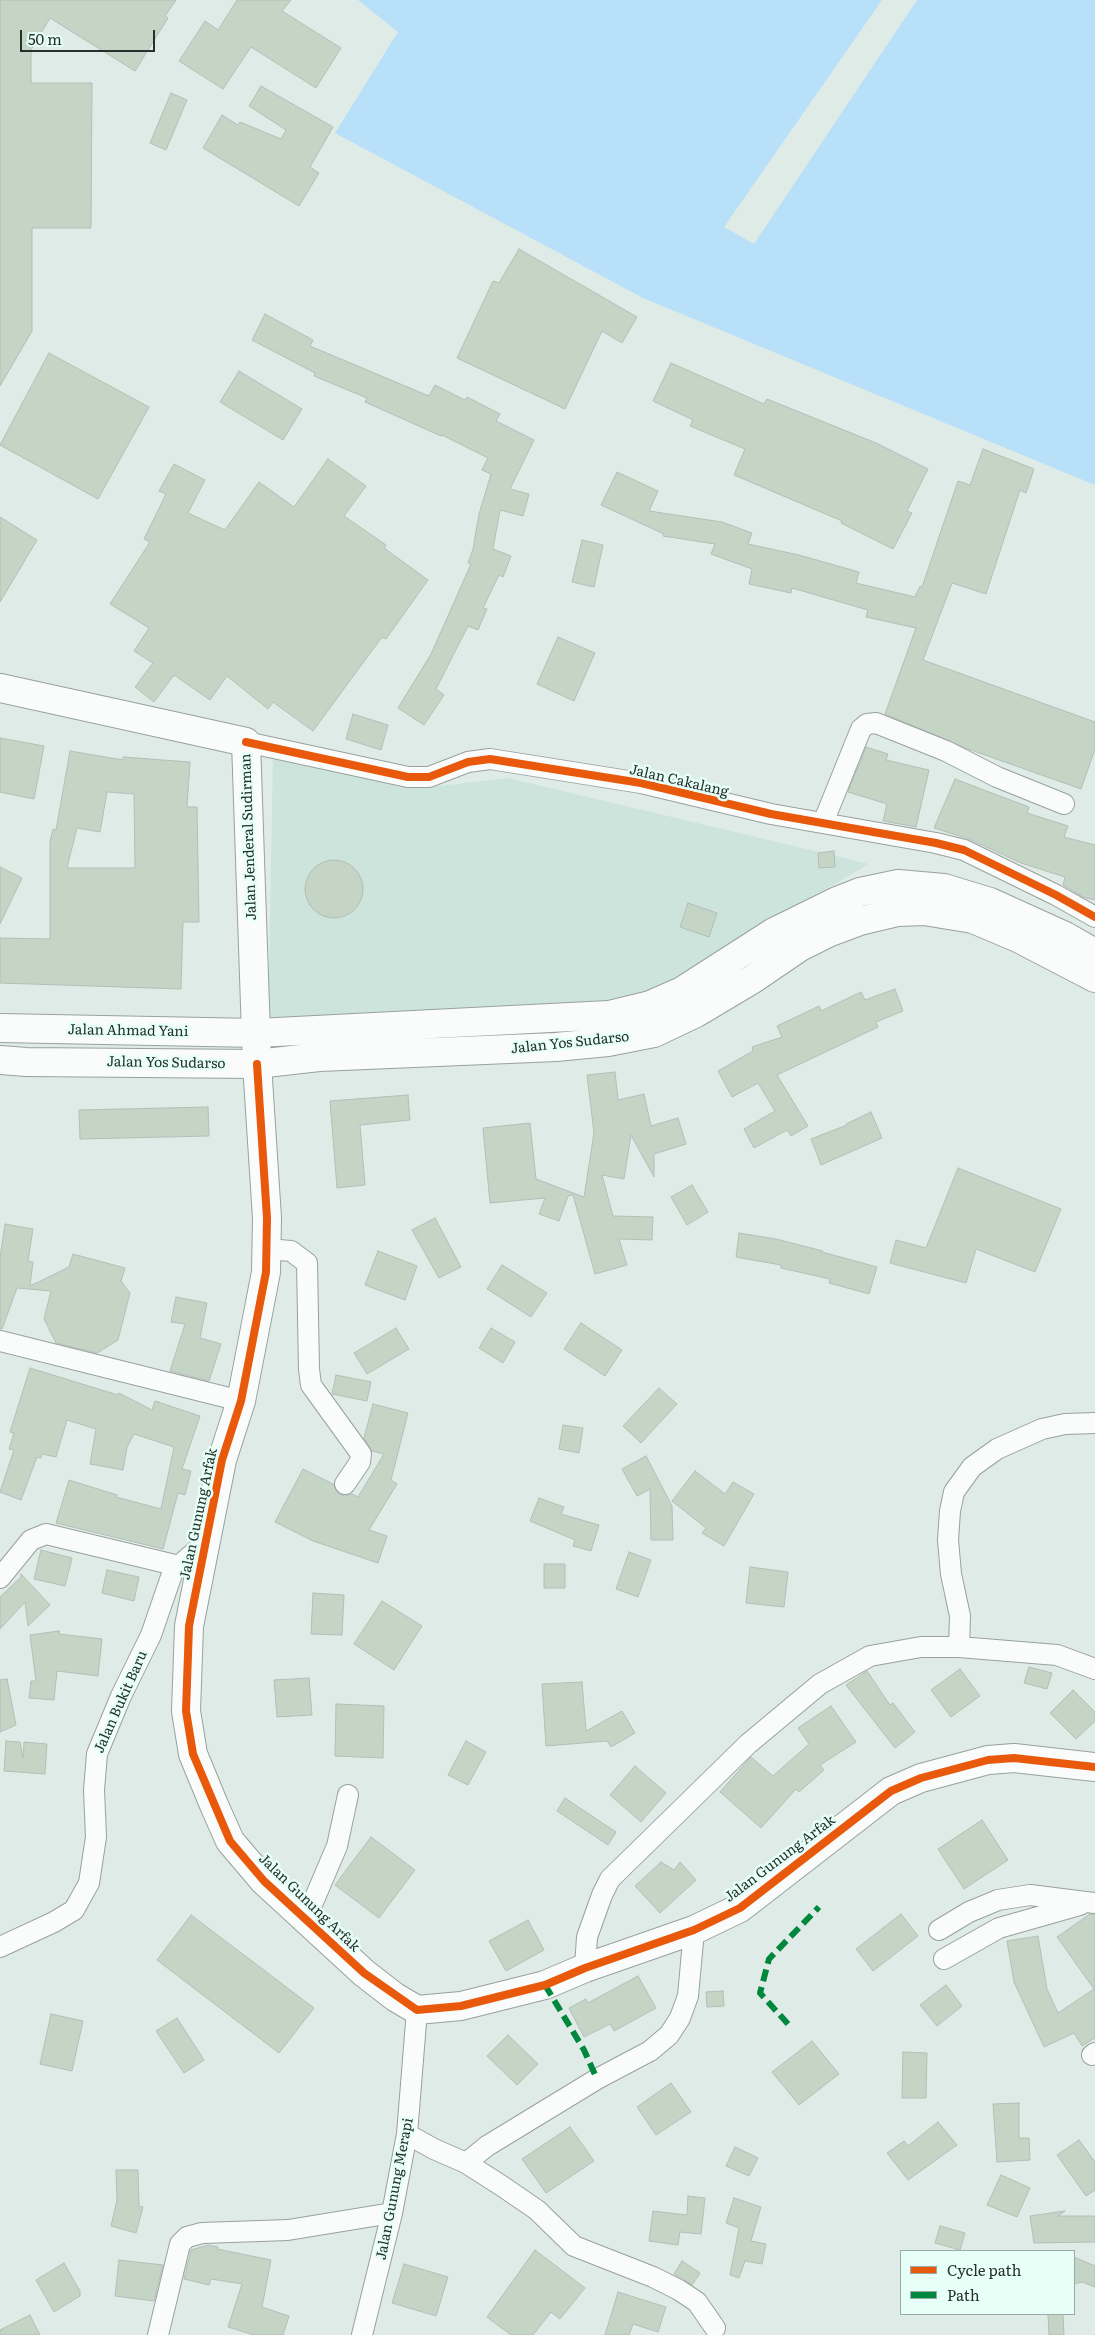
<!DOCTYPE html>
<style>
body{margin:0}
#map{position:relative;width:1095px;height:2335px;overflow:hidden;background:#dfebe7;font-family:Literata,serif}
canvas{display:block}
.legend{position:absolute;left:900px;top:2250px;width:175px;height:65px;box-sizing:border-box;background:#e6fff7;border:1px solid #9aaca6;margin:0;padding:6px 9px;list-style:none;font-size:15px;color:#27302d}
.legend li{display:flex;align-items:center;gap:10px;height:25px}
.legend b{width:25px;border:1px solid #9aaca6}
.scale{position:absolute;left:20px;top:30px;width:135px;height:22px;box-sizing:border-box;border:2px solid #27302d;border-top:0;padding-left:6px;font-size:15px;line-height:18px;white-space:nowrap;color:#27302d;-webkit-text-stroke:4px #e6fff7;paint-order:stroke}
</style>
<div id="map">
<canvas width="1095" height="2335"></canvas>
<ul class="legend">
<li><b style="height:6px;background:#e8590c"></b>Cycle path</li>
<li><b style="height:6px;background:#00873e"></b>Path</li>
</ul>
<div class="scale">50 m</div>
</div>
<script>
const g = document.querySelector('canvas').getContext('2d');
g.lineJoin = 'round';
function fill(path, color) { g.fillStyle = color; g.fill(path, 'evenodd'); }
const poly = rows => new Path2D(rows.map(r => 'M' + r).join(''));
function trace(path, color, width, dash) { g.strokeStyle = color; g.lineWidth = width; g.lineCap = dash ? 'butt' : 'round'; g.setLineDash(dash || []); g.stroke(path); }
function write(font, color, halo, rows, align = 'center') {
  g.font = font + ' Literata,serif'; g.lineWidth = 5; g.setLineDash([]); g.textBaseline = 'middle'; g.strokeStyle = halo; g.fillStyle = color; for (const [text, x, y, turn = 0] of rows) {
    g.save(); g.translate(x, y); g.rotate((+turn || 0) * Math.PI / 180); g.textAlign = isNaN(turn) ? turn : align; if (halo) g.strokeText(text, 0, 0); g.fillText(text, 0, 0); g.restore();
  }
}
fill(poly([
 [273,755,422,788,508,778,869,864,622,1008,268,1031]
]), '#cce4dc');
fill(poly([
 [358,0,1095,0,1095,485,643,298,335,133,398,32]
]), '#b8e0f8');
fill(poly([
 [882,0,917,0,754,244,724,227]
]), '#dfebe7');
const building = poly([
 [0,0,176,0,165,16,168,18,135,71,50,18,31,50,31,83,92,83,91,228,32,228,32,331,0,386,0,0],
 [237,0,291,0,282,11,341,48,316,88,251,47,223,89,179,61,205,21,218,30,237,0],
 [261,86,333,127,310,167,319,173,299,206,203,148,222,115,238,125,240,122,281,139,286,130,249,106,261,86],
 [171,93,187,100,166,150,150,143,171,93],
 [519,249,637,317,622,343,602,331,565,409,457,358,493,281,499,283,519,249],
 [265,314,313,340,310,346,429,396,435,385,465,400,467,397,500,414,496,421,534,440,510,489,529,494,523,516,500,510,493,549,511,556,503,577,499,575,483,608,487,609,478,630,468,626,436,689,444,695,424,725,398,708,431,654,471,564,468,563,473,549,479,514,491,474,482,470,488,458,442,435,441,436,365,402,367,398,314,376,315,373,252,340,265,314],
 [49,353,149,407,98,499,0,445,49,353],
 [671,363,764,404,767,399,876,443,928,469,907,511,912,513,893,549,841,523,842,521,734,475,745,449,690,426,693,420,653,401,671,363],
 [239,371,302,409,283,440,220,402,239,371],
 [983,449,1034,469,1026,493,1020,490,986,594,952,583,923,660,1095,722,1095,749,1081,789,968,749,885,714,916,628,866,617,868,610,792,588,791,593,749,584,752,569,711,554,715,544,663,536,664,534,601,505,617,472,658,491,649,511,722,522,752,533,748,544,799,555,859,572,856,583,915,597,920,586,922,587,958,481,970,485,983,449],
 [328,459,366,486,344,516,386,545,384,548,428,580,386,639,382,637,313,731,273,702,268,709,227,676,210,700,174,675,154,702,135,687,153,663,134,651,149,628,110,604,150,542,144,539,166,494,159,491,174,464,205,480,188,513,225,530,259,482,294,507,328,459],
 [0,517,37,540,0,602,0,517],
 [582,540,603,545,594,587,572,582,582,540],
 [558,637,595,653,574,701,537,684,558,637],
 [353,714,388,725,381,750,346,739,353,714],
 [0,738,44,746,34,799,0,792,0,738],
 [866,747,888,754,886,760,929,770,916,827,883,821,887,804,848,792,866,747],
 [70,751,123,760,123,757,190,762,187,807,197,807,199,922,183,922,181,989,0,983,0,938,50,939,50,842,53,829,56,830,70,751],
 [107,792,134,794,135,868,67,868,77,828,100,832,107,792],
 [955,779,1029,807,1027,813,1068,826,1064,837,1095,845,1095,900,1083,897,1063,885,1065,877,1021,863,969,839,934,828,955,779],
 [834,851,835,867,819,868,818,853,834,851],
 '305 889a29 29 0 1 1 58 0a29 29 0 1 1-58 0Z',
 [0,867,22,878,0,924,0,867],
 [688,903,717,913,709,937,680,927,688,903],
 [895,989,903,1011,876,1022,878,1027,777,1075,808,1126,791,1136,787,1130,754,1148,744,1129,775,1111,758,1083,732,1097,718,1071,753,1051,752,1047,782,1037,777,1026,819,1006,821,1011,861,992,865,1000,895,989],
 [615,1072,618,1100,644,1094,651,1126,678,1118,686,1144,654,1154,654,1177,631,1135,624,1179,602,1175,613,1216,653,1217,652,1240,619,1239,627,1265,595,1274,573,1195,568,1196,559,1221,539,1214,545,1198,490,1203,483,1128,530,1123,536,1179,584,1197,594,1133,587,1075,615,1072],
 [408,1095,410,1120,360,1125,365,1185,337,1188,330,1101,408,1095],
 [208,1107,209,1136,80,1139,79,1110,208,1107],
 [871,1112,882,1138,821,1165,811,1139,847,1125,846,1124,871,1112],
 [958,1168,1061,1209,1035,1272,976,1249,966,1283,890,1263,896,1240,926,1248,958,1168],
 [692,1185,708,1212,687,1225,671,1197,692,1185],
 [435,1218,461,1267,439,1278,412,1230,435,1218],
 [5,1224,33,1229,28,1261,33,1262,30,1286,69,1267,73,1254,125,1268,121,1281,130,1293,118,1340,97,1353,56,1343,44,1319,51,1291,17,1288,2,1329,0,1329,0,1258,5,1224],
 [739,1233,776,1239,823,1251,822,1252,877,1267,869,1294,829,1283,830,1279,781,1268,781,1265,736,1257,739,1233],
 [378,1251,417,1266,405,1300,365,1285,378,1251],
 [502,1265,547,1293,531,1317,487,1289,502,1265],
 [176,1297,207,1303,200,1338,221,1344,209,1381,170,1371,185,1324,171,1322,176,1297],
 [581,1323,622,1350,605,1376,564,1349,581,1323],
 [396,1328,409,1349,367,1374,354,1353,396,1328],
 [491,1328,515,1342,503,1363,479,1348,491,1328],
 [30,1368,118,1395,119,1393,152,1410,155,1401,200,1416,182,1469,191,1471,185,1495,178,1493,163,1549,56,1523,69,1480,117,1495,116,1497,161,1509,174,1447,134,1434,127,1447,123,1470,90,1464,96,1429,67,1420,56,1457,42,1454,41,1458,37,1457,21,1500,0,1492,14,1450,9,1449,14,1433,10,1432,30,1368],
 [336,1375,371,1382,367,1401,332,1394,336,1375],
 [659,1388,677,1404,641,1443,623,1426,659,1388],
 [373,1404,408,1413,391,1480,397,1484,369,1530,387,1536,378,1563,313,1541,275,1522,303,1469,333,1484,339,1494,345,1496,352,1494,358,1497,384,1454,372,1451,364,1438,373,1404],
 [563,1425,583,1428,579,1453,559,1449,563,1425],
 [646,1456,672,1506,673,1540,651,1540,650,1489,637,1496,622,1469,646,1456],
 [695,1471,725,1494,733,1482,754,1494,724,1546,702,1533,706,1528,672,1501,695,1471],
 [539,1498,564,1507,561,1514,599,1525,591,1551,573,1546,575,1540,530,1521,539,1498],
 [41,1550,72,1558,65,1586,34,1579,41,1550],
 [629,1552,651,1560,638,1597,616,1589,629,1552],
 [544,1564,565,1564,565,1588,544,1588,544,1564],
 [750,1567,788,1572,784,1607,746,1603,750,1567],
 [107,1570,139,1577,134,1601,102,1593,107,1570],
 [21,1574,50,1605,28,1626,25,1602,0,1629,0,1597,21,1577,21,1574],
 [313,1593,344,1595,342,1635,311,1634,313,1593],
 [382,1601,422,1626,394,1670,354,1644,382,1601],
 [59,1631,59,1634,102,1639,98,1676,57,1671,54,1700,29,1698,31,1681,36,1681,30,1635,59,1631],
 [1029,1667,1052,1673,1047,1689,1024,1683,1029,1667],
 [960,1669,980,1696,951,1717,931,1690,960,1669],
 [867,1671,890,1705,893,1703,915,1732,895,1748,846,1685,867,1671],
 [309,1678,312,1715,277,1717,274,1680,309,1678],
 [7,1679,16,1725,0,1732,0,1680,7,1679],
 [582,1682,586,1731,622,1711,635,1733,611,1747,607,1741,546,1746,542,1684,582,1682],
 [1073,1690,1095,1712,1095,1721,1076,1739,1050,1713,1073,1690],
 [336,1704,384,1706,383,1758,335,1756,336,1704],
 [831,1706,856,1742,820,1765,824,1770,799,1792,796,1789,761,1828,720,1792,751,1757,773,1776,809,1744,798,1728,831,1706],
 [6,1741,20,1742,23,1758,24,1742,47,1744,45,1774,4,1771,6,1741],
 [466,1741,486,1752,468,1785,448,1775,466,1741],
 [635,1766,666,1793,641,1822,610,1795,635,1766],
 [565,1798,616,1832,608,1845,557,1811,565,1798],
 [982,1820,1008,1860,964,1889,938,1849,982,1820],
 [371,1837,415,1870,379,1918,335,1885,371,1837],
 [661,1862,674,1870,680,1862,696,1880,660,1913,635,1886,661,1862],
 [901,1914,918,1936,873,1971,856,1949,901,1914],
 [1090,1914,1095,1915,1095,2038,1082,2046,1074,2033,1044,2047,1014,1982,1007,1941,1038,1936,1047,1989,1058,2013,1094,1989,1057,1937,1090,1914],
 [191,1915,314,2008,279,2053,157,1960,191,1915],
 [528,1920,544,1950,506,1971,489,1941,528,1920],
 [638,1976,656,2008,614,2031,610,2024,584,2037,569,2008,586,1999,588,2003,638,1976],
 [946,1985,962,2006,937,2026,920,2005,946,1985],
 [723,1991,724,2006,707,2007,706,1992,723,1991],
 [51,2014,83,2021,72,2071,40,2064,51,2014],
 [177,2018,204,2060,184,2073,156,2031,177,2018],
 [508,2035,538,2064,517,2085,487,2056,508,2035],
 [812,2041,839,2074,799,2105,772,2072,812,2041],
 [903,2052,927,2053,926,2098,902,2098,903,2052],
 [671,2083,691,2112,656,2135,637,2107,671,2083],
 [1019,2103,1019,2138,1029,2138,1030,2160,997,2162,993,2104,1019,2103],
 [938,2122,957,2145,908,2180,887,2153,904,2141,908,2146,938,2122],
 [570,2127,594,2161,546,2193,522,2159,570,2127],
 [1079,2140,1095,2162,1095,2190,1086,2196,1057,2155,1079,2140],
 [735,2147,758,2158,749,2176,726,2166,735,2147],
 [116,2170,138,2170,139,2206,143,2207,136,2233,111,2226,117,2200,116,2170],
 [1001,2175,1030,2188,1017,2217,987,2205,1001,2175],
 [688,2196,705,2198,701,2234,680,2232,678,2245,649,2241,653,2211,687,2215,688,2196],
 [734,2198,761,2207,751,2241,766,2244,762,2264,745,2261,739,2278,730,2275,739,2228,726,2223,734,2198],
 [1065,2211,1058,2216,1095,2216,1095,2242,1034,2243,1030,2216,1065,2211],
 [940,2226,965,2233,960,2250,935,2243,940,2226],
 [208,2245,218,2247,217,2249,271,2260,262,2307,289,2316,283,2335,254,2335,228,2327,242,2284,211,2279,209,2285,184,2279,191,2250,208,2245],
 [535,2250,585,2288,560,2319,551,2312,533,2335,511,2335,487,2317,535,2250],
 [1074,2257,1095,2266,1095,2287,1082,2282,1074,2284,1074,2257],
 [119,2260,163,2265,154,2301,115,2296,119,2260],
 [682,2261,700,2273,692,2285,674,2274,682,2261],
 [64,2263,80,2291,80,2296,54,2312,36,2280,64,2263],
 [404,2264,448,2277,436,2316,392,2303,404,2264],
 [618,2292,666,2307,658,2332,633,2324,629,2335,605,2335,618,2292],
 [1048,2314,1063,2314,1064,2335,1049,2335,1048,2314],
 [30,2315,40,2335,0,2335,0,2330,30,2315]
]);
fill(building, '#c4d5c5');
trace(building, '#b5bdb8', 1);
const street = poly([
 [246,742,408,777,429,777,468,762,490,759,641,783,771,814,936,843,964,850,1056,895,1095,917],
 [823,823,861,729,867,724,876,723,946,751,997,777,1064,804],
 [267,1249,291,1251,307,1263,309,1369,311,1385,361,1454,360,1462,345,1484],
 [0,1341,241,1401],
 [0,1578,31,1540,46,1534,179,1566],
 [959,1647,960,1616,951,1574,948,1540,950,1511,954,1492,972,1467,997,1449,1042,1429,1065,1424,1095,1423],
 [305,1921,337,1846,348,1795],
 [939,1930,969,1912,998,1900,1030,1895,1095,1903],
 [0,1947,54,1922,74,1910,89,1883,96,1837,94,1790,97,1754,121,1696,151,1635,173,1571,197,1550,204,1548],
 [944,1959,999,1928,1080,1905],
 [585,1968,587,1937,602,1895,610,1879,748,1744,820,1684,870,1656,921,1647,959,1647,1057,1655,1095,1669],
 [1092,2055,1095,2053],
 [407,2134,434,2149,466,2163,502,2186,537,2210,574,2246,653,2277,679,2290,697,2302,715,2328],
 [466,2163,487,2146,597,2079,650,2051,669,2035,680,2018,688,1996,694,1930],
 [158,2335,180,2244,187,2237,202,2233,288,2230,392,2213],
 [362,2335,392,2213,407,2134,417,2010]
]);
const secondary = poly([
 [0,688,246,742,257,1064,267,1218,266,1272,241,1401,222,1460,189,1626,186,1711,193,1754,214,1805,230,1841,264,1881,364,1973,395,1997,417,2010,461,2006,545,1985,585,1968,694,1930,740,1908,891,1791,921,1778,988,1760,1014,1758,1095,1767]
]);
const highway = poly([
 [0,1028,257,1033,609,1015,650,1005,682,991,774,932,837,901,860,892,898,884,944,888,990,902,1065,936,1095,953],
 [0,1060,26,1062,257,1064,319,1057,556,1047,608,1042,654,1033,696,1013,753,979,800,947,828,933,860,921,898,912,924,911,973,919,1018,938,1095,978]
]);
trace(street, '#98a19e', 22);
trace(secondary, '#98a19e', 30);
trace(highway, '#98a19e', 30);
trace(street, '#fafcfb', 20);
trace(secondary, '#fafcfb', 28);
trace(highway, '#fafcfb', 28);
trace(poly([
 [545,1985,584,2050,597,2079],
 [788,2024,760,1993,769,1959,819,1907]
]), '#00873e', 6, [12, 6]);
trace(poly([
 [246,742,408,777,429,777,468,762,490,759,641,783,771,814,936,843,964,850,1056,895,1095,917],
 [257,1064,267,1218,266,1272,241,1401,222,1460,189,1626,186,1711,193,1754,230,1841,264,1881,364,1973,417,2010,461,2006,545,1985,585,1968,694,1930,740,1908,891,1791,921,1778,988,1760,1014,1758,1095,1767]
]), '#e8590c', 8);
write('14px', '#27302d', '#e6fff7', [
 ["Jalan Cakalang",679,781,13],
 ["Jalan Jenderal Sudirman",249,837,-92],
 ["Jalan Ahmad Yani",128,1031,1],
 ["Jalan Yos Sudarso",570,1043,-6],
 ["Jalan Yos Sudarso",166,1063,1],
 ["Jalan Gunung Arfak",199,1514,-78],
 ["Jalan Bukit Baru",121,1702,-66],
 ["Jalan Gunung Arfak",780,1859,-37],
 ["Jalan Gunung Arfak",309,1903,44],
 ["Jalan Gunung Merapi",395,2189,-79]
]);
</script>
